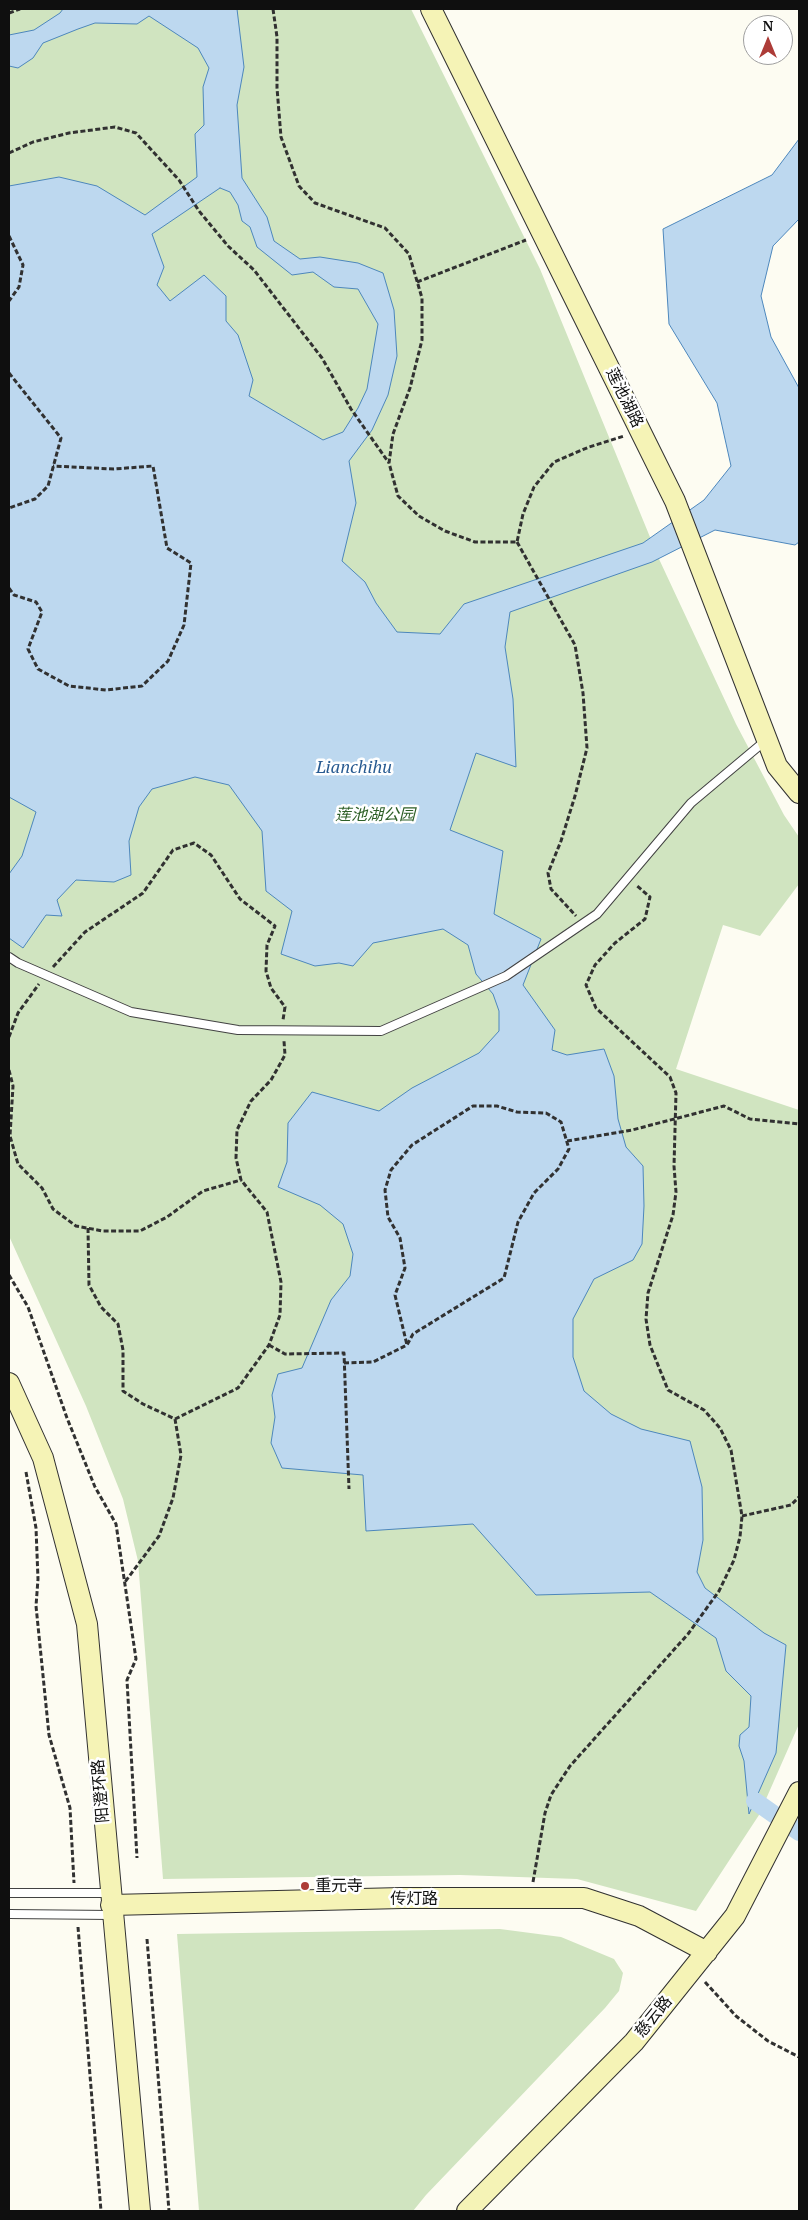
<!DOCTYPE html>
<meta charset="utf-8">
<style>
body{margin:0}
#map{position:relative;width:808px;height:2220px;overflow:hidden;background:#fdfcf2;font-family:"PT Serif",serif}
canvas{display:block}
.frame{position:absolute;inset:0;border:10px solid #0f0f0f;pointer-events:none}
.north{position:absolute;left:743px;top:15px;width:50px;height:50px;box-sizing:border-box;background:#fff;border:1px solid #9f9f9f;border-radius:50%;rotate:0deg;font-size:14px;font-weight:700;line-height:20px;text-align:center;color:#0f0f0f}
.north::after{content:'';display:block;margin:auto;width:18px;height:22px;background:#ad3c38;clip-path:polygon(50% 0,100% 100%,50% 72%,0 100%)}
</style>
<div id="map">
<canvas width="808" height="2220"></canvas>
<div class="frame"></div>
<div class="north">N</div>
</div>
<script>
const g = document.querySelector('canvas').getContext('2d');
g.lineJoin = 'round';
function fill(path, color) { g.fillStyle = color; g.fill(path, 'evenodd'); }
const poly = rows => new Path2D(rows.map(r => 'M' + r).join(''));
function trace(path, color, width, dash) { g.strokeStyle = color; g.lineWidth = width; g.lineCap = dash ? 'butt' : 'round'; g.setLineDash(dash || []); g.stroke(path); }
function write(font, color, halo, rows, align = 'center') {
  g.font = font + ' "PT Serif","Noto Sans SC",serif'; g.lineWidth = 5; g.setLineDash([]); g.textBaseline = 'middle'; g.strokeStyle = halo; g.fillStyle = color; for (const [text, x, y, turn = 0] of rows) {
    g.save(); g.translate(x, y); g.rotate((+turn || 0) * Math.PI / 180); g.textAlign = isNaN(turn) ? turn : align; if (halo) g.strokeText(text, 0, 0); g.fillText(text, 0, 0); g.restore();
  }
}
fill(poly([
 [9,9,411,9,540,269,659,559,736,724,784,815,799,837,799,884,760,936,723,925,676,1069,799,1110,799,1724,759,1815,696,1911,577,1879,460,1875,163,1879,138,1561,123,1499,86,1406,9,1236],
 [500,1929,561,1937,614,1959,623,1973,619,1991,605,2008,426,2195,413,2211,199,2211,177,1934]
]), '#d0e4c0');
const water = poly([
 [63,9,237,9,244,67,237,105,242,178,267,217,274,241,300,259,320,257,358,263,383,273,394,310,397,356,388,395,372,430,349,461,356,503,342,561,365,582,376,603,397,632,440,634,464,604,643,543,704,500,731,466,717,403,669,324,663,229,772,175,799,139,799,219,773,246,761,296,771,337,799,388,799,542,795,545,715,530,652,562,510,612,505,647,513,699,516,767,476,753,450,830,503,851,494,914,541,939,523,985,555,1030,552,1050,567,1055,604,1049,614,1076,618,1119,626,1147,643,1166,644,1206,642,1244,633,1260,594,1279,573,1319,573,1357,584,1391,611,1414,641,1429,690,1441,702,1487,703,1540,697,1572,705,1588,764,1633,786,1645,776,1753,749,1814,744,1761,739,1746,740,1735,749,1727,751,1696,726,1671,716,1638,650,1592,536,1595,473,1524,366,1531,363,1475,282,1468,271,1443,275,1417,272,1395,278,1374,302,1368,331,1300,350,1276,353,1254,343,1224,320,1205,278,1187,287,1162,288,1123,312,1092,379,1111,412,1088,479,1053,499,1031,499,1011,493,994,476,974,468,945,443,929,373,943,353,966,339,963,315,966,281,954,292,911,266,891,262,831,229,785,195,777,152,789,139,807,129,841,131,875,114,882,76,880,57,900,62,916,46,915,23,948,9,938,9,874,22,856,36,812,9,797,9,186,59,177,97,186,145,215,197,177,195,134,204,125,203,87,209,68,198,48,149,16,137,24,95,23,78,29,43,43,33,58,18,68,9,66,9,35,34,30,60,13,63,9],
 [220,188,230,192,238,205,242,221,250,227,257,247,292,275,313,272,334,287,358,289,378,324,367,389,358,408,343,432,323,440,249,396,253,380,238,335,226,321,226,296,204,275,170,301,157,285,164,267,152,234,220,188]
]);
fill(water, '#bdd8ef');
trace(water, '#4d87bc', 1);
trace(poly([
 [755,1801,799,1832]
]), '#bdd8ef', 18);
const lane = poly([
 [9,957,18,963,131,1012,238,1030,381,1031,506,976,597,914,691,803,765,741],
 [9,1893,110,1893],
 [9,1914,111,1915]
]);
const secondary = poly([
 [431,9,675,501,777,766,799,793],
 [9,1383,43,1458,87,1624,140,2211],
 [111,1905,402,1898,584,1898,639,1916,707,1952],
 [467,2211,634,2042,735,1916,799,1792]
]);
trace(lane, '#424242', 10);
trace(secondary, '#313131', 22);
trace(poly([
 [273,9,277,37,277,88,281,137,299,186,315,203,385,228,409,254,422,298,422,340,410,388,393,434,389,463,398,496,419,516,445,531,475,542,517,542,523,514,534,487,554,462,589,447,624,436],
 [9,13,20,9],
 [9,153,33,142,69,133,115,127,136,133,179,180,199,211,228,246,254,270,322,358,351,409,389,463],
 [9,236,23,265,19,287,9,301],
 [417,282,526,240],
 [9,373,61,438,48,486,35,499,9,508],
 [517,542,575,645,583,693,587,748,575,796,561,841,548,873,551,889,576,916],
 [9,588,14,595,36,602,42,612,28,649,38,669,69,686,106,690,142,686,168,661,184,625,191,563,167,548,153,466,114,469,53,466],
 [53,967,85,932,143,893,173,850,194,843,211,855,240,899,275,926,267,945,266,971,271,988,285,1007,283,1020],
 [9,1037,18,1013,39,984],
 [9,1070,13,1086,10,1136,18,1164,42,1188,53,1209,76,1226,103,1231,140,1231,167,1217,203,1191,241,1180,236,1158,237,1130,251,1101,271,1080,285,1055,284,1041],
 [567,1141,632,1130,724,1106,750,1119,799,1124],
 [88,1228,89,1285,101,1307,118,1324,123,1350,123,1391,143,1404,175,1419,181,1455,173,1498,159,1536,125,1582],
 [9,1275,28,1307,67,1418,95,1487,116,1524,136,1659,127,1680,137,1858],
 [269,1345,285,1354,344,1353,349,1489],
 [344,1363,373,1362,407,1345,413,1334,504,1278,518,1222,534,1193,558,1169,569,1149,561,1122,546,1113,517,1112,497,1106,473,1106,412,1145,391,1170,385,1190,388,1217,400,1238,405,1268,395,1295,407,1345],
 [175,1419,238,1388,269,1345,280,1315,281,1282,267,1212,241,1180],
 [26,1472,36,1528,38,1579,36,1606,49,1735,70,1808,74,1883],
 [742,1516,791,1505,799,1497],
 [533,1882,545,1813,551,1795,570,1766,688,1634,719,1591,734,1560,740,1537,742,1516,731,1450,720,1428,704,1410,668,1390,650,1345,646,1319,648,1293,673,1215,676,1192,674,1166,676,1093,670,1077,596,1008,586,985,595,965,615,943,645,919,650,897,636,885],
 [78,1927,101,2211],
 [147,1939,169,2211],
 [705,1982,736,2016,768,2041,799,2057]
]), '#313131', 3, [5, 2.5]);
trace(lane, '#fff', 8);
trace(secondary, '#f5f3b6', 20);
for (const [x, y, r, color] of [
 [305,1886,5,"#ad3c38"]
]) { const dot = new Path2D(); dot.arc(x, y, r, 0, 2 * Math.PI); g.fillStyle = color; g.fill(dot); trace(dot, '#fff', 2); }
write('16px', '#0f0f0f', '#fff', [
 ["莲池湖路",624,398,64],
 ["阳澄环路",101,1791,-95],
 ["传灯路",414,1899],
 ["慈云路",654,2017,-51]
]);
write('italic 16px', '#2e5f27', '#fff', [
 ["莲池湖公园",375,815]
]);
write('16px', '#0f0f0f', '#fff', [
 ["重元寺",315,1886]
], 'left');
write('italic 18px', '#275a91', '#fff', [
 ["Lianchihu",354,768]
]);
</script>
